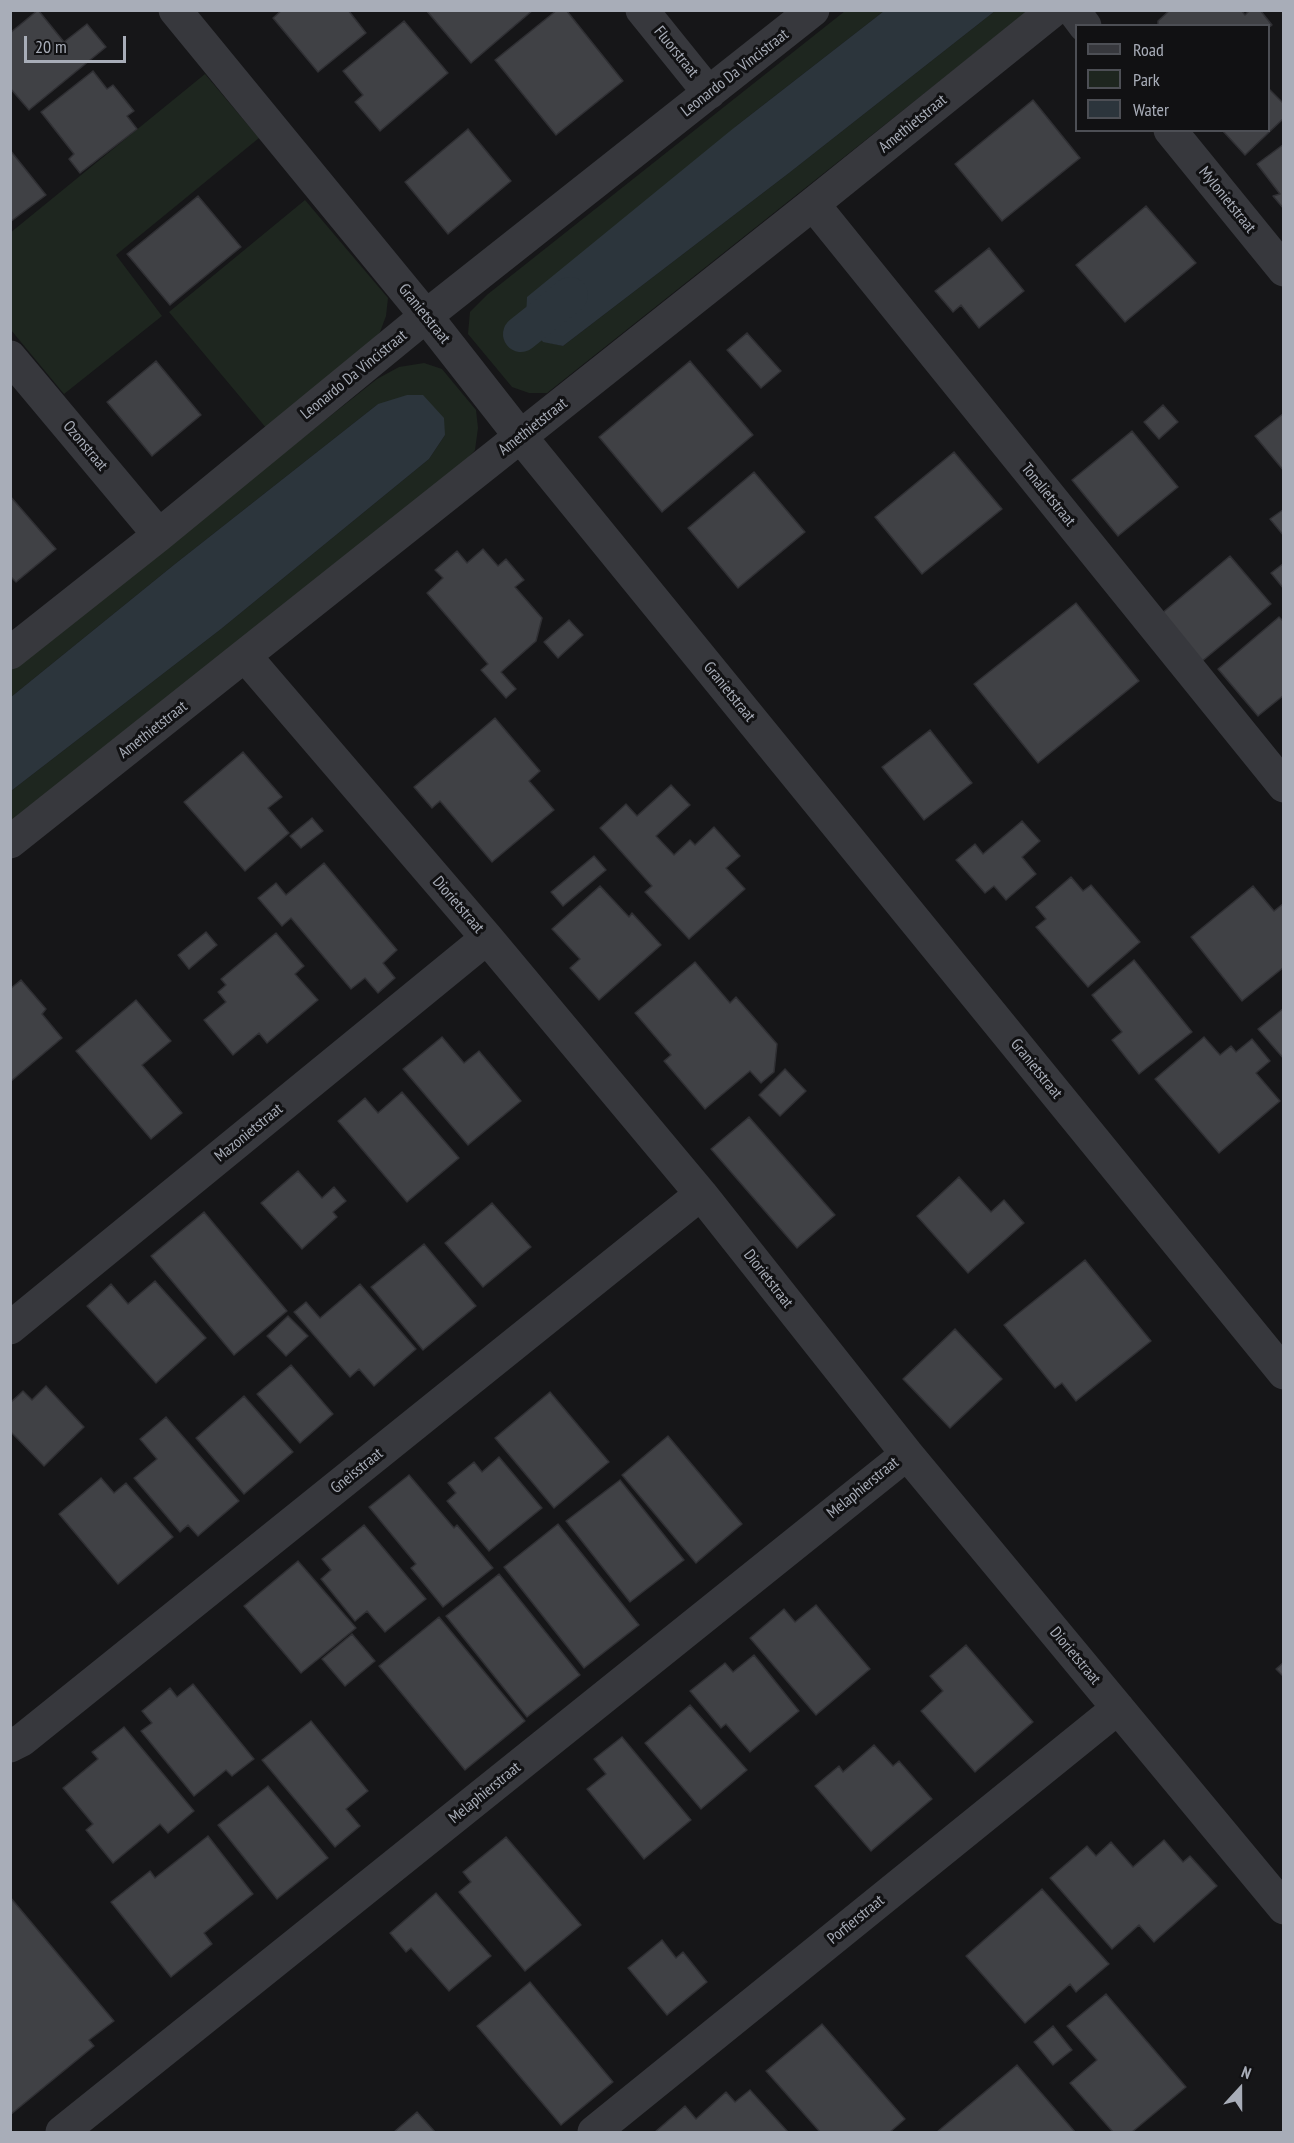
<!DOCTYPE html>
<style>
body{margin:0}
#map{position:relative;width:1294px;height:2143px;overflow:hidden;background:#161618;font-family:"PT Sans Narrow",sans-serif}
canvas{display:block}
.frame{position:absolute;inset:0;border:12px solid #a8adb8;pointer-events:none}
.legend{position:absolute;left:1075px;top:24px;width:195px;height:108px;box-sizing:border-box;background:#111113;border:2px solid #4d4f55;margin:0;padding:8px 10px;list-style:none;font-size:18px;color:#a8adb8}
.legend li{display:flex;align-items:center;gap:12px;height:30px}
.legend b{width:30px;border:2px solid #4d4f55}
.north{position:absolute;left:1210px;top:2059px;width:60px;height:60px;-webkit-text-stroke:4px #111113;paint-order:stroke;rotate:21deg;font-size:16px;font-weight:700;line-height:24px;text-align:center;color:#a8adb8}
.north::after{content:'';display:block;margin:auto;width:21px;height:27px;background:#a8adb8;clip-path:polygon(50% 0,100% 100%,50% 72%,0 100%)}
.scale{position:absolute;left:24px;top:36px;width:102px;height:27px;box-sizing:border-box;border:3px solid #a8adb8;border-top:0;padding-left:8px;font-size:18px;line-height:21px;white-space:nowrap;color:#a8adb8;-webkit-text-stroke:4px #111113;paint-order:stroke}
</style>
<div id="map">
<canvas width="1294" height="2143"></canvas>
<div class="frame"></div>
<ul class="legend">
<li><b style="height:8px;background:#37383d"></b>Road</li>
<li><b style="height:16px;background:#1e261f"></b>Park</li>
<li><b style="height:16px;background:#2c353c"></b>Water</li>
</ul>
<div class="north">N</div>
<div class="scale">20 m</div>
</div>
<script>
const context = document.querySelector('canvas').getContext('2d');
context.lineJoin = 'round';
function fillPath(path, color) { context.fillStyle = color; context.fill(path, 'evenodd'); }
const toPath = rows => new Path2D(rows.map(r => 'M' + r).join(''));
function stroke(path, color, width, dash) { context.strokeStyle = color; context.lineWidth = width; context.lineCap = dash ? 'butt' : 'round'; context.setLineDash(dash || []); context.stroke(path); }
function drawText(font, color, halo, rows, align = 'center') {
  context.font = font + ' "PT Sans Narrow",sans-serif'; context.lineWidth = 6; context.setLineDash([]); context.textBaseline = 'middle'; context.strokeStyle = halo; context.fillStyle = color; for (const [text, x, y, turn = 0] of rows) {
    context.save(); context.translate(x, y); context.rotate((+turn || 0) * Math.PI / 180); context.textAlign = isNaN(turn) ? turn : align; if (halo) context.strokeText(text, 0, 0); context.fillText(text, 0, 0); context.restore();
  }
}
const green = toPath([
 [845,11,884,11,735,127,543,341,563,346,789,173,995,11,1028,11,547,393,529,393,512,387,468,334,470,312,488,294],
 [205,74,259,138,116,255,162,316,64,394,11,330,10,233],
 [305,200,388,298,386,316,380,332,369,346,267,429,169,312],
 [424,363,442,369,476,410,478,428,475,450,462,465,11,822,11,791,221,629,429,459,445,435,378,404,175,564,11,697,11,669,377,379,399,367]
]);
const water = toPath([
 [884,11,995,11,789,173,563,346,543,342,526,318,527,297,735,127],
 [407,395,423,395,444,418,445,435,429,459,221,629,11,791,11,697,175,564,378,404]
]);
const canal = toPath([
 [521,334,570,295]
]);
const building = toPath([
 [38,10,64,42,87,24,106,47,29,110,10,88,10,33,38,10],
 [282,10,348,10,366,33,318,72,273,18,282,10],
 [426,10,533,10,471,63,426,10],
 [557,10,566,10,623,81,556,135,495,60,557,10],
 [1170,10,1241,10,1245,15,1250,10,1260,10,1272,25,1268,28,1268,26,1158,26,1158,21,1170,10],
 [404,21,448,73,380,131,355,102,363,95,343,71,404,21],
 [93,71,107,89,113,85,134,111,127,116,137,129,80,173,69,159,74,154,41,112,93,71],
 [1268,88,1284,104,1284,118,1245,155,1222,130,1268,130,1268,88],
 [1033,100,1080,158,1002,221,955,164,1033,100],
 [468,129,511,181,448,234,405,182,468,129],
 [1284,144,1284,209,1273,196,1280,194,1257,164,1284,144],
 [10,150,46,195,10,222,10,150],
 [198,196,241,247,170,305,127,254,198,196],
 [1146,206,1196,263,1125,322,1076,265,1146,206],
 [989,248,1024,291,979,328,961,305,953,312,935,291,989,248],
 [747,333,781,371,761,388,727,350,747,333],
 [156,361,201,415,152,456,107,402,156,361],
 [690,361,753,435,662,512,599,437,690,361],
 [1163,405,1178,422,1159,439,1144,422,1163,405],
 [1284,413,1284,471,1255,436,1284,413],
 [1132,431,1178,487,1118,536,1072,480,1132,431],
 [954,452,1002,509,922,574,875,517,954,452],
 [754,472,805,532,738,588,688,528,754,472],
 [10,496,56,549,16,582,10,576,10,496],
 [1284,509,1284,536,1270,519,1284,509],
 [483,549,498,566,506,559,524,580,515,587,542,618,536,641,501,672,516,689,506,698,481,670,488,664,427,593,443,578,435,570,457,551,467,563,483,549],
 [1230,556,1271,604,1201,662,1161,614,1230,556],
 [1284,563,1284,589,1271,573,1284,563],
 [1076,603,1139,681,1038,763,974,684,1076,603],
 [1279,617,1284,622,1284,695,1258,716,1218,669,1279,617],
 [569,620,583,635,558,658,544,642,569,620],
 [495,718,540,771,529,781,554,810,492,862,440,801,432,808,414,787,495,718],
 [930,730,972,783,924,820,882,767,930,730],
 [243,752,282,797,268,808,289,833,245,871,184,802,243,752],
 [671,785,690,805,656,836,674,855,690,840,695,845,714,827,740,856,726,868,745,889,689,939,645,892,652,886,600,828,626,804,637,816,671,785],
 [312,818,323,831,301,848,290,836,312,818],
 [1022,821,1040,841,1022,857,1036,874,1006,900,994,886,985,893,956,860,975,844,983,854,1022,821],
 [594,856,606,870,563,906,551,892,594,856],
 [324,863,397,950,383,963,395,978,378,993,365,978,351,989,291,918,282,926,258,898,276,883,286,895,324,863],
 [1071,877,1083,891,1091,885,1140,942,1088,987,1036,927,1046,919,1036,907,1071,877],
 [600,886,629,917,632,913,661,945,599,1000,570,968,580,959,552,929,600,886],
 [1253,886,1274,911,1284,903,1284,967,1242,1001,1191,937,1253,886],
 [206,932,217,945,189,969,178,955,206,932],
 [276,933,304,966,295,974,318,1000,267,1043,259,1033,233,1055,204,1020,226,1002,218,992,226,985,221,979,276,933],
 [1134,960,1192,1032,1139,1074,1112,1040,1122,1032,1092,995,1134,960],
 [695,962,730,1003,736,997,777,1044,774,1072,761,1083,750,1071,705,1109,664,1061,671,1055,635,1013,695,962],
 [21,980,46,1009,42,1014,62,1038,10,1082,10,989,21,980],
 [136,1000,171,1041,142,1065,182,1113,151,1139,76,1051,136,1000],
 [1284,1008,1284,1059,1258,1029,1284,1008],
 [442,1037,464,1063,479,1051,521,1101,468,1145,403,1069,442,1037],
 [1204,1037,1220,1055,1231,1046,1236,1052,1252,1039,1270,1061,1256,1073,1280,1101,1219,1153,1155,1079,1204,1037],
 [785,1069,806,1091,780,1116,759,1095,785,1069],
 [402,1092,459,1158,407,1202,338,1121,365,1098,378,1113,402,1092],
 [749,1117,835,1215,797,1248,711,1149,749,1117],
 [298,1171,322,1198,334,1187,346,1201,333,1212,337,1217,302,1249,261,1203,298,1171],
 [959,1177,991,1212,1004,1200,1024,1223,968,1273,917,1216,959,1177],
 [492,1203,531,1247,483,1287,445,1243,492,1203],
 [204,1212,287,1311,234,1355,151,1256,204,1212],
 [424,1244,476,1306,423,1350,371,1287,424,1244],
 [1085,1260,1151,1341,1076,1401,1062,1383,1055,1388,1004,1325,1085,1260],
 [155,1281,206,1338,156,1383,87,1306,111,1284,128,1304,155,1281],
 [360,1284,416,1349,374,1386,359,1369,350,1377,294,1312,306,1302,320,1318,360,1284],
 [288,1316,308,1336,286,1356,267,1336,288,1316],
 [955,1329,1002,1379,950,1428,903,1379,955,1329],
 [291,1365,333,1414,300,1443,257,1394,291,1365],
 [46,1386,84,1427,44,1466,10,1431,10,1403,23,1391,32,1400,46,1386],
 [550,1392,609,1462,554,1508,495,1438,550,1392],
 [244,1396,293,1452,244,1494,196,1438,244,1396],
 [166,1417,239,1501,198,1536,188,1525,180,1532,134,1478,157,1459,140,1439,166,1417],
 [668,1436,742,1524,696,1563,622,1475,668,1436],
 [499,1457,542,1508,489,1551,447,1501,456,1493,448,1483,474,1462,482,1472,499,1457],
 [409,1475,454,1528,457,1525,493,1568,443,1607,411,1568,416,1564,369,1507,409,1475],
 [101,1478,114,1493,126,1483,173,1537,118,1584,59,1514,101,1478],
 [620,1480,684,1560,630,1602,566,1521,620,1480],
 [558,1524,639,1625,584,1668,504,1567,558,1524],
 [364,1525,426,1599,385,1632,367,1611,355,1621,321,1579,331,1570,322,1559,364,1525],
 [298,1561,356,1628,301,1673,244,1606,298,1561],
 [499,1574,580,1675,527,1717,446,1616,499,1574],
 [816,1605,870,1669,816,1715,750,1638,784,1609,795,1622,816,1605],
 [439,1617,525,1721,465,1770,379,1666,439,1617],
 [352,1634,375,1661,345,1686,322,1659,352,1634],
 [966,1645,1033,1722,975,1772,921,1711,943,1691,930,1676,966,1645],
 [754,1655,799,1711,750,1752,726,1724,721,1728,690,1691,725,1663,733,1672,754,1655],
 [1284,1662,1284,1677,1276,1669,1284,1662],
 [193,1684,254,1759,232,1776,226,1770,194,1796,141,1731,152,1723,142,1711,170,1688,177,1697,193,1684],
 [690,1705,747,1770,701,1809,645,1743,690,1705],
 [311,1721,368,1791,346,1809,360,1826,335,1847,262,1760,311,1721],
 [124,1727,194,1811,168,1833,160,1824,113,1863,86,1830,93,1824,63,1788,98,1759,92,1752,124,1727],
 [622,1737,691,1820,644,1859,587,1789,606,1774,594,1759,622,1737],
 [874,1745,893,1766,899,1761,932,1799,871,1851,815,1786,839,1766,843,1772,874,1745],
 [268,1786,328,1858,277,1899,218,1825,268,1786],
 [208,1836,253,1894,204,1933,212,1944,171,1977,111,1902,150,1871,155,1878,208,1836],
 [506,1837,581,1925,525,1971,459,1892,471,1882,463,1872,506,1837],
 [1164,1840,1183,1862,1190,1856,1217,1886,1154,1942,1139,1925,1112,1949,1050,1878,1087,1846,1096,1856,1111,1842,1133,1867,1164,1840],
 [1042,1889,1109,1964,1076,1992,1070,1984,1025,2023,966,1956,1042,1889],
 [436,1893,491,1956,449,1991,411,1948,406,1952,390,1933,436,1893],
 [10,1897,114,2021,89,2040,94,2046,10,2115,10,1897],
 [662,1940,676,1958,683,1952,707,1982,667,2015,628,1968,662,1940],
 [530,1982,613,2082,561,2125,477,2026,530,1982],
 [1106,1994,1186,2087,1132,2132,1113,2132,1070,2083,1097,2060,1067,2026,1106,1994],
 [822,2024,905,2119,890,2132,820,2132,766,2071,822,2024],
 [1053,2026,1072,2050,1053,2065,1034,2042,1053,2026],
 [1017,2065,1075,2132,937,2132,1017,2065],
 [750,2090,788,2132,655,2132,685,2106,696,2119,726,2092,735,2102,750,2090],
 [417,2112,435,2132,394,2132,417,2112]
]);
const minor = toPath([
 [175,10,426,316,520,436,1284,1373],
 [642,10,709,93],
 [1073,10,1085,26],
 [1170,130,1284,270],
 [813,204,1284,786],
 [10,357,159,535],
 [10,653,159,535,426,316,813,10],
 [246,657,487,938,701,1194,907,1454,1284,1908],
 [10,842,813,204,1054,10],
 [10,1328,487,938],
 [10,1746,22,1740,701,1194],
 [62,2132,907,1454],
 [594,2132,1118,1708]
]);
const streetNames = [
 ["Fluorstraat",676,52,51],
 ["Leonardo Da Vincistraat",735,73,-38],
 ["Amethietstraat",913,124,-39],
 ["Mylonietstraat",1227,200,51],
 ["Granietstraat",424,314,51],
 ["Leonardo Da Vincistraat",354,375,-39],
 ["Amethietstraat",533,427,-38],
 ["Ozonstraat",85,446,50],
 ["Tonalietstraat",1048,495,51],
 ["Granietstraat",729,692,51],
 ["Amethietstraat",153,730,-38],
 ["Diorietstraat",458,905,49],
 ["Granietstraat",1036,1069,51],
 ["Mazonietstraat",249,1133,-39],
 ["Diorietstraat",768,1279,52],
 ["Gneisstraat",357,1471,-39],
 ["Melaphierstraat",863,1488,-39],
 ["Diorietstraat",1075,1656,50],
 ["Melaphierstraat",485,1793,-39],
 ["Porfierstraat",856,1920,-39]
];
fillPath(green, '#1e261f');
fillPath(water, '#2c353c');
stroke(canal, '#2c353c', 36);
fillPath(building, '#404145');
stroke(building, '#303034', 1.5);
stroke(minor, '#37383d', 33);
drawText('16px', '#a8adb8', '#111113', streetNames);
</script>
